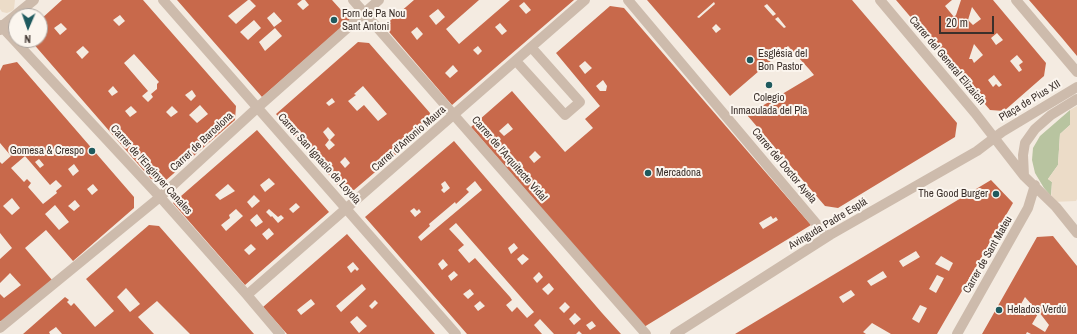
<!DOCTYPE html>
<meta charset="utf-8">
<style>
body{margin:0}
#map{position:relative;width:1077px;height:334px;overflow:hidden;background:#f4ebe1;font-family:"Archivo Narrow",sans-serif}
canvas{display:block}
.north{position:absolute;left:8px;top:8px;width:40px;height:40px;box-sizing:border-box;background:#fbf5ee;border:1px solid #aea6a0;border-radius:50%;rotate:182deg;font-size:11px;font-weight:700;line-height:16px;text-align:center;color:#3b302b}
.north::after{content:'';display:block;margin:auto;width:14px;height:18px;background:#1f5a5e;clip-path:polygon(50% 0,100% 100%,50% 72%,0 100%)}
.scale{position:absolute;left:939px;top:16px;width:55px;height:18px;box-sizing:border-box;border:2px solid #3b302b;border-top:0;padding-left:5px;font-size:12px;line-height:14px;white-space:nowrap;color:#3b302b;-webkit-text-stroke:3px #fbf5ee;paint-order:stroke}
</style>
<div id="map">
<canvas width="1077" height="334"></canvas>
<div class="north">N</div>
<div class="scale">20 m</div>
</div>
<script>
const context = document.querySelector('canvas').getContext('2d');
context.lineJoin = 'round';
function fillPath(path, color) { context.fillStyle = color; context.fill(path, 'evenodd'); }
const toPath = rows => new Path2D(rows.map(r => 'M' + r).join(''));
function stroke(path, color, width, dash) { context.strokeStyle = color; context.lineWidth = width; context.lineCap = dash ? 'butt' : 'round'; context.setLineDash(dash || []); context.stroke(path); }
function drawText(font, color, halo, rows, align = 'center') {
  context.font = font + ' "Archivo Narrow",sans-serif'; context.lineWidth = 4; context.setLineDash([]); context.textBaseline = 'middle'; context.strokeStyle = halo; context.fillStyle = color; for (const [text, x, y, turn = 0] of rows) {
    context.save(); context.translate(x, y); context.rotate((+turn || 0) * Math.PI / 180); context.textAlign = isNaN(turn) ? turn : align; if (halo) context.strokeText(text, 0, 0); context.fillText(text, 0, 0); context.restore();
  }
}
const green = toPath([
 [1070,110,1070,125,1060,134,1058,165,1048,179,1052,182,1051,195,1050,195,1044,188,1035,173,1032,160,1033,148,1040,136]
]);
const plaza = toPath([
 [0,0,15,0,14,9,12,11,7,13,2,12,0,9],
 [1077,106,1077,199,1076,201,1053,202,1051,200,1052,182,1048,179,1058,165,1060,134,1070,125,1070,110]
]);
const building = toPath([
 [62,0,143,0,236,106,235,120,165,181,151,179,31,41,31,40,40,40,40,20],
 [120,15,125,21,119,26,113,20],
 [61,23,67,29,60,35,54,28],
 [83,46,89,52,82,59,76,52],
 [134,54,159,82,157,84,157,89,151,94,153,97,148,102,142,96,148,91,124,63],
 [113,86,118,92,112,96,108,91],
 [192,90,196,96,191,101,185,95],
 [200,105,208,114,197,123,189,115],
 [131,106,137,112,130,117,125,111],
 [172,106,178,112,171,117,166,112],
 [177,0,248,0,228,16,236,24,256,6,250,0,302,0,297,4,303,10,309,5,305,0,332,0,350,20,262,97],
 [274,12,282,21,274,27,267,18],
 [254,20,261,28,248,40,240,32],
 [275,28,282,36,265,51,259,42],
 [414,0,479,0,446,29,459,44,510,0,574,0,452,105,384,26],
 [524,2,531,10,526,14,519,6],
 [438,9,445,17,436,25,429,16],
 [500,23,507,31,502,35,495,27],
 [417,27,423,34,417,40,411,32],
 [478,46,482,51,478,55,473,50],
 [453,65,458,71,450,78,445,73],
 [647,0,852,0,957,123,955,137,838,208,825,206,747,115,814,75,809,69,788,46,730,96],
 [714,2,715,4,699,18,697,17],
 [767,4,776,14,773,16,764,6],
 [778,17,786,27,784,28,775,19],
 [716,24,721,29,716,33,712,28],
 [896,0,952,0,945,6,954,17,956,15,961,0,993,0,1046,63,1044,76,1004,111,990,110],
 [972,7,981,19,973,25,968,20],
 [997,33,1003,40,996,45,991,38],
 [974,44,983,55,974,63,972,59,969,59],
 [1017,55,1023,62,1019,65,1022,70,1019,72,1010,61],
 [994,75,1002,85,999,87,996,84,993,87,988,80],
 [1029,0,1077,0,1077,56,1062,38],
 [610,6,624,8,811,225,644,327,471,127,512,91,565,152,593,128,585,119,600,106,556,53],
 [585,61,592,68,585,74,579,66],
 [603,80,607,86,606,91,600,91,596,86],
 [508,123,513,129,504,136,499,131],
 [535,151,541,157,534,163,529,157],
 [771,216,773,219,776,217,778,220,763,229,759,223],
 [358,42,369,43,430,113,428,127,347,196,276,114],
 [363,86,387,114,378,121,364,105,357,111,348,101,356,95,354,94],
 [332,98,335,102,329,106,326,103],
 [328,127,335,135,330,140,335,145,329,150,325,145,329,140,323,132],
 [345,157,350,163,345,168,340,162],
 [17,62,134,197,134,208,73,261,46,230,25,248,52,280,4,321,0,321,0,294,4,298,21,285,10,273,0,283,0,259,12,248,0,233,0,162,2,164,11,156,0,143,0,71,3,65],
 [25,156,50,185,56,180,62,186,56,191,57,193,43,204,28,187,31,183,27,179,24,182,11,168],
 [39,159,44,165,40,168,35,162],
 [74,164,79,171,73,176,68,169],
 [93,184,98,190,92,195,87,189],
 [12,198,20,208,12,215,3,206],
 [75,200,80,206,74,211,68,206],
 [55,205,69,222,59,230,45,214],
 [257,130,329,212,245,285,173,203],
 [269,178,275,184,265,192,260,185],
 [228,184,235,191,220,200,215,195],
 [254,195,260,201,252,208,247,202],
 [296,203,300,207,293,213,289,209],
 [236,209,243,216,226,231,221,225,230,218,229,215],
 [269,209,278,217,281,215,284,218,278,223,272,216,271,217,266,212],
 [257,214,263,222,256,227,250,220],
 [269,228,274,234,267,240,262,234],
 [251,244,256,249,249,255,244,250],
 [454,141,602,313,621,334,582,334,579,331,576,334,554,334,540,319,534,325,542,334,467,334,365,217],
 [445,181,450,188,444,193,441,190,443,188,441,184],
 [475,181,482,190,421,241,418,237,430,226,429,224,455,202,456,204,469,192,466,189],
 [414,208,417,211,419,209,421,212,415,217,410,211],
 [456,223,534,312,527,318,517,307,512,312,506,305,512,300,510,297,475,258,469,263,458,250,464,245,449,229],
 [514,243,518,248,511,254,508,248],
 [523,254,529,259,522,265,517,259],
 [443,259,448,265,442,270,438,264],
 [454,271,458,275,451,281,448,276],
 [539,272,543,277,537,283,533,278],
 [549,283,554,289,548,295,542,289],
 [470,289,474,294,468,299,463,294],
 [480,301,485,306,478,311,474,306],
 [565,302,570,307,564,313,559,308],
 [575,313,581,319,574,325,569,319],
 [592,321,596,326,590,330,586,325],
 [991,180,1013,203,937,334,891,334,872,323,863,332,866,334,735,334],
 [916,251,920,257,903,267,899,261],
 [941,256,953,263,949,271,935,264],
 [883,271,887,277,871,286,867,281],
 [937,275,944,278,936,293,929,289],
 [851,290,855,295,843,303,839,297],
 [920,305,927,308,919,323,912,319],
 [149,225,159,226,254,334,190,334,157,301,138,317,154,334,62,334,56,327,49,332,50,334,23,334,65,297,69,300,67,302,71,306,74,303,95,327,114,311,86,279],
 [126,288,140,304,130,312,117,297],
 [347,234,383,275,435,334,287,334,263,307],
 [353,262,359,269,357,271,355,269,351,273,347,267],
 [362,284,366,289,341,312,336,306],
 [311,299,315,304,301,315,297,310],
 [375,300,378,303,372,309,369,306],
 [357,316,367,326,359,333,350,322],
 [1053,236,1077,266,1077,334,1031,334,1027,332,1026,334,982,334,1037,237],
 [1025,297,1032,305,1025,316,1017,311],
 [1039,312,1049,325,1045,332,1032,324]
]);
const minor = toPath([
 [163,0,456,334],
 [353,0,646,334],
 [628,0,825,234,830,235],
 [880,0,975,113,1024,176,1056,207,1077,233],
 [1016,0,1077,72],
 [0,25,160,197,247,295,280,334],
 [0,30,2,26,34,0],
 [516,61,565,115,580,102,531,47],
 [1024,176,1023,155,1025,143,1035,129,1051,115,1077,99],
 [247,295,585,0],
 [0,328,160,197,257,108,379,0],
 [675,334,830,235,977,151,1002,132,1077,87],
 [957,334,1028,208,1035,185]
]);
const markers = [
 [334,20,4,"#1f5a5e"],
 [750,60,4,"#1f5a5e"],
 [769,85,4,"#1f5a5e"],
 [92,151,4,"#1f5a5e"],
 [648,173,4,"#1f5a5e"],
 [996,194,4,"#1f5a5e"],
 [999,310,4,"#1f5a5e"]
];
const poiNames = [
 ["Forn de Pa Nou",342,14],
 ["Sant Antoni",342,27],
 ["Església del",758,54],
 ["Bon Pastor",758,67],
 ["Colegio",769,98,"center"],
 ["Inmaculada del Pla",769,111,"center"],
 ["Gomesa & Crespo",84,151,"right"],
 ["Mercadona",656,173],
 ["The Good Burger",988,194,"right"],
 ["Helados Verdú",1007,310]
];
const streetNames = [
 ["Carrer del General Elizaicín",947,61,50],
 ["Plaça de Pius XII",1030,101,-31],
 ["Carrer d'Antonio Maura",409,139,-41],
 ["Carrer de Barcelona",202,142,-43],
 ["Carrer San Ignacio de Loyola",319,159,48],
 ["Carrer de l'Arquitecte Vidal",509,159,49],
 ["Carrer del Doctor Ayela",784,166,50],
 ["Carrer de l'Enginyer Canales",151,170,48],
 ["Avinguda Padre Esplá",828,224,-31],
 ["Carrer de Sant Mateu",988,255,-60]
];
fillPath(green, '#b8c4a0');
fillPath(plaza, '#ecdcc8');
fillPath(building, '#c8694b');
stroke(minor, '#cdbbac', 10);
for (const [x, y, r, color] of markers) { const dot = new Path2D(); dot.arc(x, y, r, 0, 2 * Math.PI); context.fillStyle = color; context.fill(dot); stroke(dot, '#fbf5ee', 1.5); }
drawText('11px', '#3b302b', '#fbf5ee', poiNames, 'left');
drawText('11px', '#3b302b', '#fbf5ee', streetNames);
</script>
